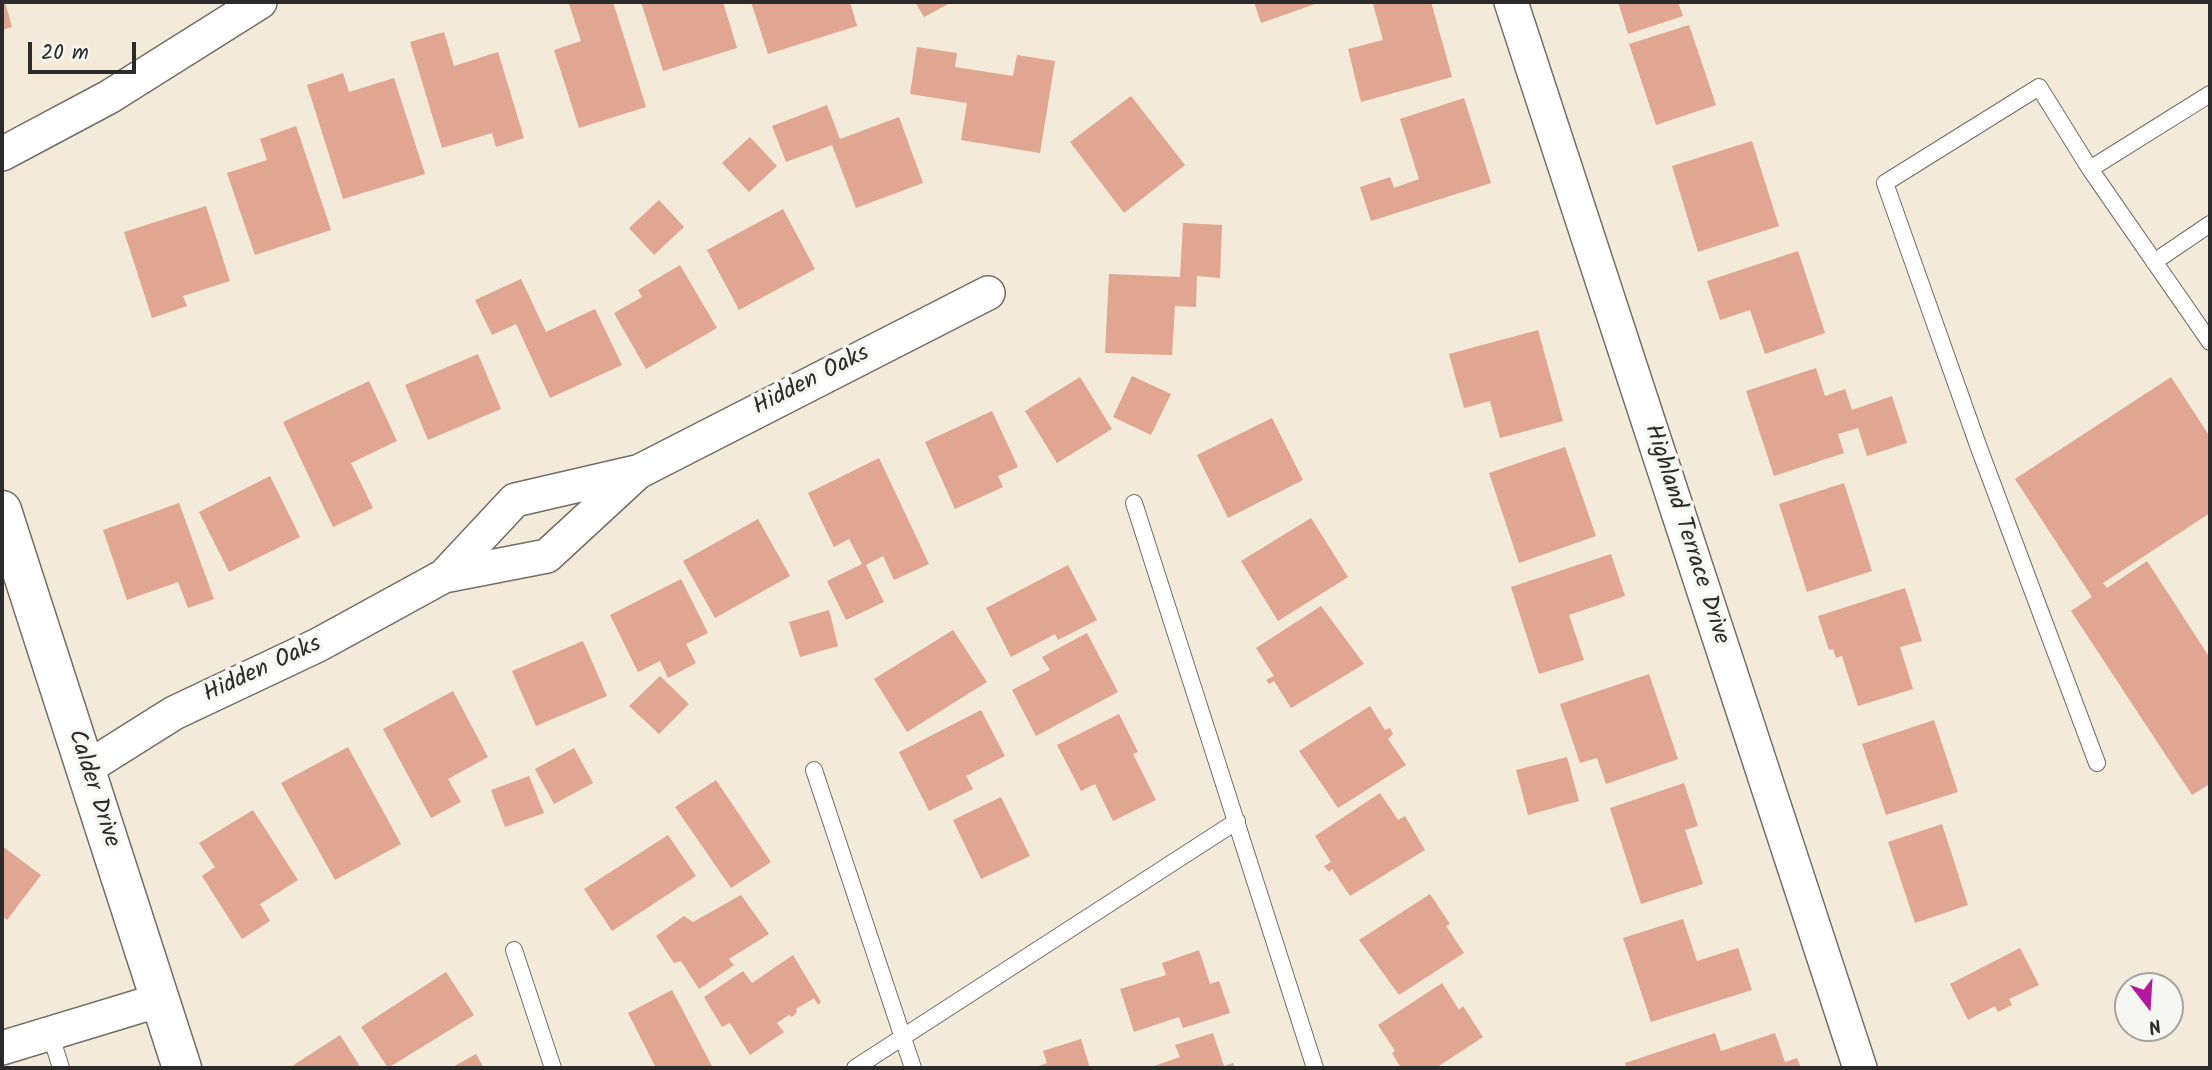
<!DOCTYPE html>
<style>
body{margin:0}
#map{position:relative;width:2212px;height:1070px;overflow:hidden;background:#f4ead9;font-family:Kalam,sans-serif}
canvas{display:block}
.frame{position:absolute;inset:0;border:4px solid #2b2b2b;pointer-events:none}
.north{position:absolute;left:2114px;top:972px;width:70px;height:70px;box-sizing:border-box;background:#f6f6f2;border:2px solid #a5a5a2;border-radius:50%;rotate:163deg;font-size:19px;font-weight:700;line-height:28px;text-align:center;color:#2b2b2b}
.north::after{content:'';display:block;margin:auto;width:24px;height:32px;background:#b5179e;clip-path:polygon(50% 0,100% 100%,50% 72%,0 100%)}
.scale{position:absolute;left:28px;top:42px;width:108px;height:32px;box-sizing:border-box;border:4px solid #2b2b2b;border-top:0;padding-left:9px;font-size:21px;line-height:24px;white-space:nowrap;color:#2b2b2b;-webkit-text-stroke:5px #f6f6f2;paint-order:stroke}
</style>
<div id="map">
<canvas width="2212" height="1070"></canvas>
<div class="frame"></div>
<div class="north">N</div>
<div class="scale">20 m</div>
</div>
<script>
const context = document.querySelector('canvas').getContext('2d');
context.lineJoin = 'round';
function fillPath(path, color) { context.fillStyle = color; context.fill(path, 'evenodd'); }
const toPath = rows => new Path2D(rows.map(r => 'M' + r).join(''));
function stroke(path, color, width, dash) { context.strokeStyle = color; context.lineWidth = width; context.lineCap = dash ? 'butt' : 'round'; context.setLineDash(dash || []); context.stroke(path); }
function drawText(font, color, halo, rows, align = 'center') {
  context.font = font + ' Kalam,sans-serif'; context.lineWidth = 7; context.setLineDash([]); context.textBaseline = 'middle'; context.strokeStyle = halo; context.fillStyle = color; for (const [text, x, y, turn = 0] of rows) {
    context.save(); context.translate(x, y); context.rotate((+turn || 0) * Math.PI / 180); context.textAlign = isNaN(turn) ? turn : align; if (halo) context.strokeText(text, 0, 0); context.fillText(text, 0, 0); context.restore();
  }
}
const building = toPath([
 [2,2,5,2,12,27,2,30],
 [575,2,613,2,646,107,579,128,554,50,581,41,569,4],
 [641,2,723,2,737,48,663,71],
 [751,2,850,2,857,26,768,54],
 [915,2,952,2,924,17],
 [1254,2,1314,2,1315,4,1261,23],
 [1384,2,1431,2,1452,77,1361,102,1348,49,1383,40,1373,4],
 [1618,2,1678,2,1683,16,1628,34],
 [1689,25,1716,105,1656,125,1629,44],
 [444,32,454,66,498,52,524,138,496,147,492,133,442,148,410,42],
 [917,47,957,53,955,67,1013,76,1017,55,1055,61,1040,153,961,140,967,103,910,94],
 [343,73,349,92,394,78,425,174,343,199,307,85],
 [1131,96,1185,165,1124,213,1070,142],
 [1464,98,1491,183,1371,221,1360,187,1390,177,1394,188,1419,179,1400,119],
 [827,105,840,139,899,117,923,183,856,208,832,145,786,162,772,126],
 [296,126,331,230,255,255,227,173,267,160,260,139],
 [750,137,777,166,749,192,722,163],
 [1752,141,1779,226,1698,252,1672,166],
 [659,200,684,227,654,255,629,228],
 [206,206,230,281,183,296,187,306,152,318,124,232],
 [783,209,815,269,739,310,707,250],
 [1183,223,1222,225,1220,278,1197,276,1196,307,1175,306,1172,355,1105,353,1109,274,1180,277],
 [1798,251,1825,333,1765,354,1750,310,1720,320,1707,281],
 [680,265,717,328,646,369,614,313,642,297,638,290],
 [521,279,546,332,595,309,622,365,550,398,516,324,492,335,475,300],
 [1538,330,1563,421,1500,438,1490,401,1464,408,1449,354],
 [478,354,501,409,428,440,405,385],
 [1816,368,1825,396,1845,389,1852,410,1892,396,1907,443,1867,456,1858,428,1838,434,1844,453,1774,476,1746,391],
 [1132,376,1171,394,1151,435,1113,417],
 [1080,377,1112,429,1057,463,1025,411],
 [2171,377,2210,437,2210,513,2103,583,2107,588,2147,561,2210,658,2210,784,2192,795,2071,611,2092,597,2015,479],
 [369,381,397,441,351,463,373,508,333,527,283,422],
 [992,411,1018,467,998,476,1003,487,955,509,925,442],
 [1272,418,1303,480,1228,518,1197,455],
 [1565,447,1596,536,1519,563,1489,473],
 [879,458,929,564,894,580,883,556,866,565,884,602,846,620,827,581,862,564,849,539,834,547,808,493],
 [270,476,300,537,229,572,199,512],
 [1844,483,1872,571,1807,592,1779,504],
 [179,503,214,599,188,608,178,582,127,600,103,530],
 [1311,518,1348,577,1278,621,1241,561],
 [758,519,790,576,715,618,683,561],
 [1611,554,1625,596,1569,615,1584,660,1539,674,1511,587],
 [1068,565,1097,620,1058,640,1055,634,1011,657,986,608],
 [681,579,708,633,686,644,696,663,668,678,660,661,638,672,610,615],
 [1905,588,1922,641,1900,647,1913,689,1858,706,1842,656,1836,658,1833,649,1829,650,1818,616],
 [1321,606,1364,664,1291,708,1274,681,1269,684,1266,680,1274,676,1256,648],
 [829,610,838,646,800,657,789,622],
 [953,630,987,682,907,732,874,679],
 [1087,633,1118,692,1036,736,1012,690,1050,670,1042,657],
 [583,641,607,696,536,726,512,671],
 [1649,674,1678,759,1606,784,1597,758,1580,763,1560,704],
 [660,676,689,704,659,734,629,706],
 [453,691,488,757,448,779,461,802,431,818,383,729],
 [1370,706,1385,730,1390,728,1393,734,1388,739,1406,765,1338,808,1299,751],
 [981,710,1005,756,966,776,973,789,929,811,899,752],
 [1119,714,1138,752,1133,754,1156,800,1113,821,1095,784,1081,791,1057,745],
 [1934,720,1958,792,1886,815,1862,744],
 [348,747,401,844,335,880,281,783],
 [574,748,593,783,554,804,535,769],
 [1567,757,1579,801,1528,815,1516,770],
 [529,776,544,813,505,827,491,790],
 [716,780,771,862,731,888,675,807],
 [1684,783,1698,826,1685,830,1703,884,1641,904,1610,808],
 [1380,793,1398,820,1405,816,1425,850,1350,896,1332,869,1329,872,1324,866,1331,862,1315,836],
 [1001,797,1030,856,981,879,953,820],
 [253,810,298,880,260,904,270,921,242,939,202,876,215,867,199,843],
 [1942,824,1968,905,1915,923,1888,842],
 [668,835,696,876,612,931,584,889],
 [2,846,41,875,7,920,2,916],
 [1430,894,1450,924,1446,926,1464,953,1399,995,1359,940],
 [741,895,769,934,729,959,734,965,699,989,681,961,674,963,656,936,684,916,693,922],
 [1683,919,1697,961,1738,948,1752,990,1651,1022,1623,938],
 [2020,948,2039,985,2009,999,2012,1005,1998,1012,1995,1006,1968,1020,1950,984],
 [1199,950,1210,984,1219,981,1230,1013,1183,1028,1179,1017,1134,1032,1120,989,1166,975,1162,963],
 [793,955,821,1002,818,1005,814,998,796,1009,797,1012,792,1017,789,1015,777,1023,784,1032,750,1055,730,1023,722,1027,704,997,743,971,752,983],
 [446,972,474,1015,388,1068,361,1027],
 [1442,983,1459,1010,1463,1006,1483,1037,1436,1068,1401,1068,1392,1053,1395,1051,1378,1025],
 [672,990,713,1068,656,1068,628,1013],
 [1213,1033,1224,1066,1233,1063,1235,1068,1148,1068,1180,1057,1175,1045],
 [1715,1033,1721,1051,1775,1033,1785,1062,1797,1058,1801,1068,1626,1068,1625,1063],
 [340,1035,361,1068,289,1068],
 [1081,1039,1090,1068,1033,1068,1047,1063,1043,1051],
 [476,1054,484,1068,451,1068]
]);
const service = toPath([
 [2090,169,2210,94],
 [2154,262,2210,224],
 [1134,503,1315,1068],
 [2097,763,1979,448,1885,183,2039,87,2090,169,2210,342],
 [814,770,913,1068],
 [514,950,553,1068],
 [50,1033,61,1068],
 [855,1068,1237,821]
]);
const minor = toPath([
 [1511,2,1860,1068],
 [2,154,109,97,260,2],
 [444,576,515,500,636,472],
 [85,769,174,713,318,645,444,576,547,556,638,472,988,293],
 [2,1048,160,1000]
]);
const tertiary = toPath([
 [2,510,182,1068]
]);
const streetNames = [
 ["Hidden Oaks",812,382,-27],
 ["Highland Terrace Drive",1685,535,72],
 ["Hidden Oaks",263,671,-25],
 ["Calder Drive",92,789,72]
];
fillPath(building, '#e0a691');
stroke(service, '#716e68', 18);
stroke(minor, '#716e68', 36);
stroke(tertiary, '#716e68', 41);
stroke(service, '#fff', 16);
stroke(minor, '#fff', 33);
stroke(tertiary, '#fff', 38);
drawText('24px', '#2b2b2b', '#f6f6f2', streetNames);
</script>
